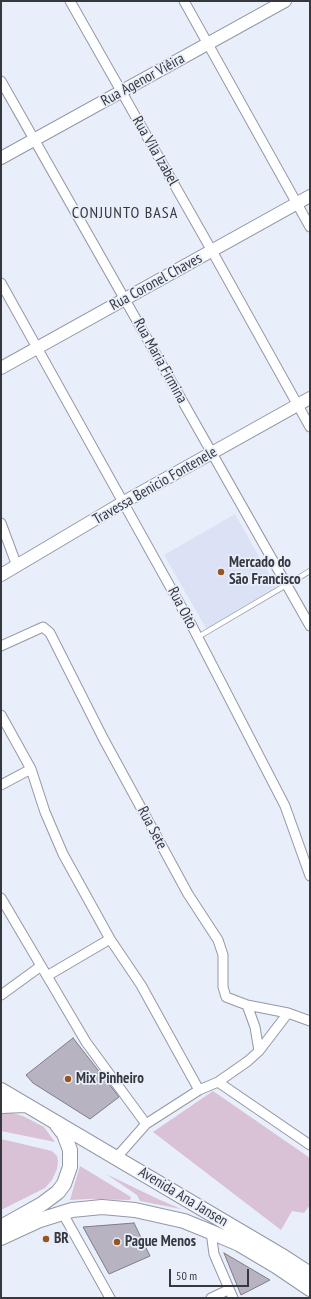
<!DOCTYPE html>
<meta charset="utf-8">
<style>
body{margin:0}
#map{position:relative;width:311px;height:1299px;overflow:hidden;background:#e9eefb;font-family:"PT Sans Narrow",sans-serif}
canvas{display:block}
.frame{position:absolute;inset:0;border:2px solid #37383e;pointer-events:none}
.scale{position:absolute;left:169px;top:1269px;width:80px;height:18px;box-sizing:border-box;border:2px solid #37383e;border-top:0;padding-left:5px;font-size:12px;line-height:14px;white-space:nowrap;color:#37383e;-webkit-text-stroke:3px #e9eefb;paint-order:stroke}
</style>
<div id="map">
<canvas width="311" height="1299"></canvas>
<div class="frame"></div>
<div class="scale">50 m</div>
</div>
<script>
const context = document.querySelector('canvas').getContext('2d');
context.lineJoin = 'round';
function fillPath(path, color) { context.fillStyle = color; context.fill(path, 'evenodd'); }
const toPath = rows => new Path2D(rows.map(r => 'M' + r).join(''));
function stroke(path, color, width, dash) { context.strokeStyle = color; context.lineWidth = width; context.lineCap = dash ? 'butt' : 'round'; context.setLineDash(dash || []); context.stroke(path); }
function drawText(font, color, halo, rows, align = 'center') {
  context.font = font + ' "PT Sans Narrow",sans-serif'; context.lineWidth = 3.5; context.setLineDash([]); context.textBaseline = 'middle'; context.strokeStyle = halo; context.fillStyle = color; for (const [text, x, y, turn = 0] of rows) {
    context.save(); context.translate(x, y); context.rotate((+turn || 0) * Math.PI / 180); context.textAlign = isNaN(turn) ? turn : align; if (halo) context.strokeText(text, 0, 0); context.fillText(text, 0, 0); context.restore();
  }
}
const built = toPath([
 [235,514,278,590,207,630,164,555]
]);
const green = toPath([
 [213,1091,310,1158,310,1205,304,1213,292,1211,281,1230,153,1132],
 [9,1112,23,1116,44,1127,55,1142,1,1131,1,1113],
 [1,1139,52,1151,57,1156,58,1161,57,1169,52,1180,45,1188,1,1210],
 [80,1166,131,1197,130,1200,88,1199,70,1200],
 [106,1174,158,1199,181,1209,140,1201,137,1195]
]);
const building = toPath([
 [73,1038,119,1097,90,1119,33,1083,26,1075,73,1038],
 [134,1223,150,1256,109,1274,83,1227,134,1223],
 [224,1253,270,1280,241,1295,224,1253]
]);
const lane = toPath([
 [198,637,310,571]
]);
const street = toPath([
 [70,1,212,251,310,427],
 [184,1,310,227],
 [1,81,310,626],
 [1,283,192,626,285,806,310,876],
 [1,523,17,566],
 [1,646,43,627,50,633,103,738,188,894,218,940,223,955,223,987,226,997,247,1005,288,1013,310,1021],
 [1,715,31,769,45,812,63,854,110,939,141,985,199,1090],
 [1,785,31,769],
 [1,898,86,1042,146,1124],
 [47,976,110,939],
 [1,995,41,966],
 [247,1005,255,1027,259,1051],
 [218,1082,310,1145],
 [116,1158,146,1124,199,1090,218,1082,248,1061,259,1051,288,1013],
 [62,1212,110,1298],
 [211,1232,214,1254,233,1298],
 [211,1298,228,1290]
]);
const secondary = toPath([
 [1,158,285,1],
 [1,368,310,196],
 [1,575,124,502,310,398]
]);
const primary = toPath([
 [1,1090,284,1257,310,1274],
 [1,1106,25,1105],
 [1,1227,42,1204,58,1192,64,1184,70,1167,70,1150,64,1134,57,1125],
 [1,1238,40,1220,72,1210,102,1207,135,1210,184,1221,211,1232,239,1244,276,1266,310,1289]
]);
const markers = [
 [221,572,4,"#965520"],
 [68,1079,4,"#965520"],
 [46,1239,4,"#965520"],
 [117,1242,4,"#965520"]
];
const streetNames = [
 ["Rua Agenor Viêira",143,80,-29],
 ["Rua Vila Izabel",155,151,60],
 ["Rua Coronel Chaves",156,282,-29],
 ["Rua Maria Firmina",160,361,61],
 ["Travessa Benicio Fontenele",155,486,-30],
 ["Rua Oito",182,608,62],
 ["Rua Sete",152,828,62],
 ["Avenida Ana Jansen",183,1197,31]
];
const poiNames = [
 ["Mercado do",229,563],
 ["São Francisco",229,580],
 ["Mix Pinheiro",76,1079],
 ["BR",54,1239],
 ["Pague Menos",125,1242]
];
const neighbourhoodNames = [
 ["CONJUNTO BASA",125,213]
];
fillPath(built, '#dbe2f6');
fillPath(green, '#d9c1d6');
fillPath(building, '#b7b3c0');
stroke(building, '#7f7b88', 1);
stroke(lane, '#9598a5', 6);
stroke(street, '#9598a5', 11);
stroke(secondary, '#9598a5', 14);
stroke(primary, '#9598a5', 16);
stroke(lane, '#fff', 4.5);
stroke(street, '#fff', 9);
stroke(secondary, '#fff', 12);
stroke(primary, '#fff', 14);
for (const [x, y, r, color] of markers) { const dot = new Path2D(); dot.arc(x, y, r, 0, 2 * Math.PI); context.fillStyle = color; context.fill(dot); stroke(dot, '#e9eefb', 1.5); }
drawText('15px', '#37383e', '#e9eefb', streetNames);
drawText('bold 15px', '#37383e', '#e9eefb', poiNames, 'left');
context.letterSpacing = '1px';
drawText('16px', '#37383e', '#e9eefb', neighbourhoodNames);
context.letterSpacing = '0px';
</script>
